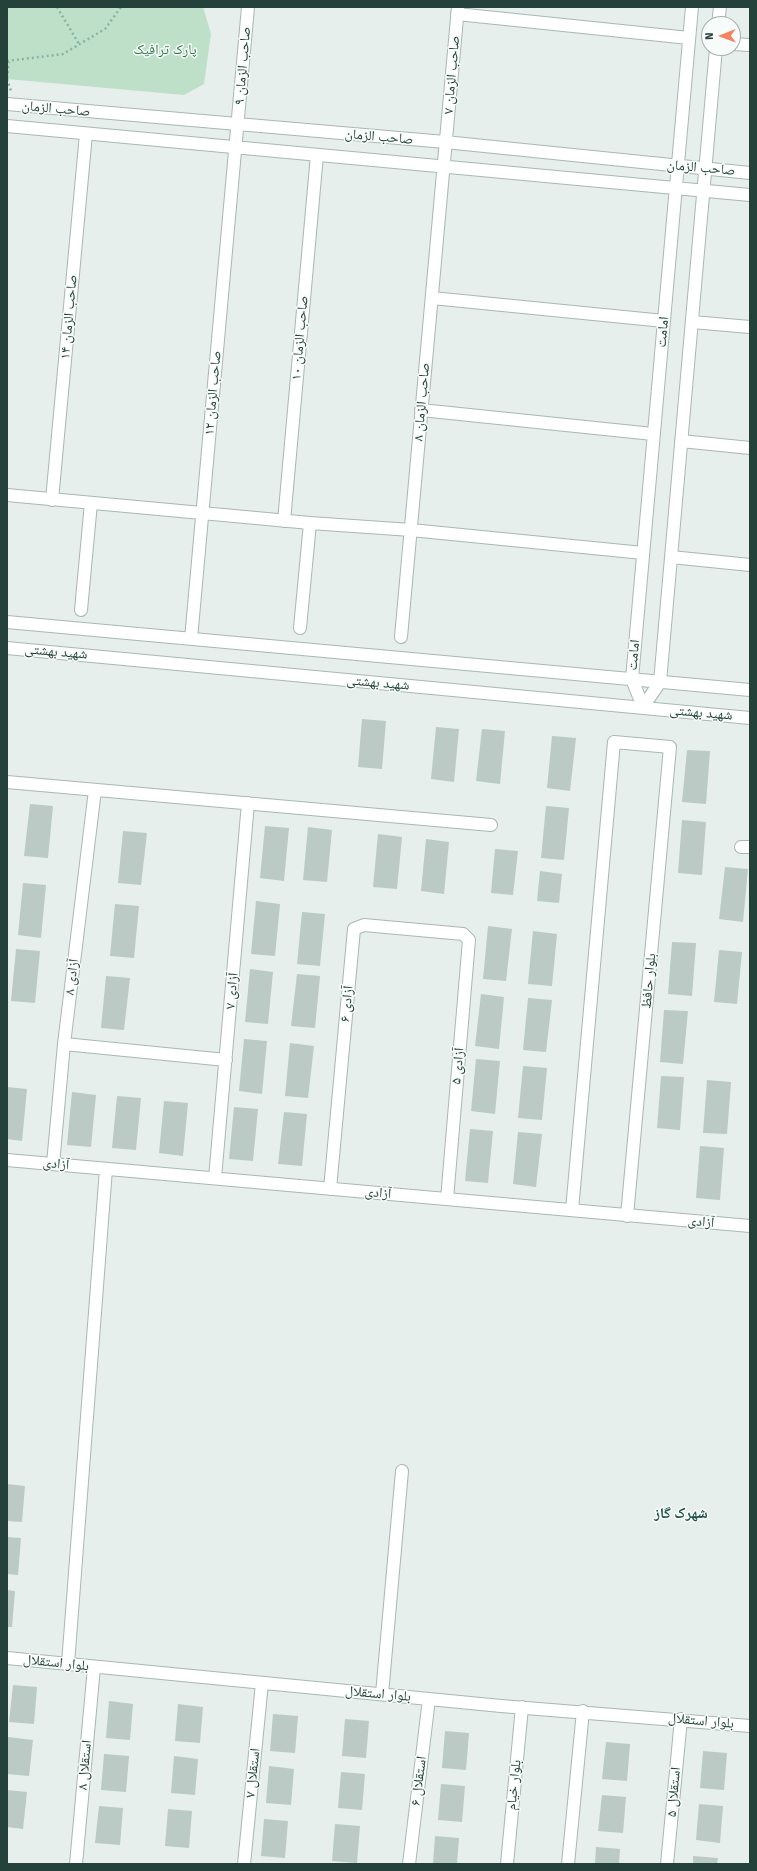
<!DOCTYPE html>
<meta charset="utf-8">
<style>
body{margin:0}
#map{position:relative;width:757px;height:1871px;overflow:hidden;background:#e6efeb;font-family:"Fira Sans",sans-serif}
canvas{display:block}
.frame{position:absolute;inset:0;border:8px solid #24423a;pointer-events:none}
.north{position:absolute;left:701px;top:16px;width:40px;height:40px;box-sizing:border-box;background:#f7fbf9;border:1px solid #a3b1ad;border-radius:50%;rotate:269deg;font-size:11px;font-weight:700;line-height:16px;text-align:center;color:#24423a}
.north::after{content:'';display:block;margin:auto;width:14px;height:18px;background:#f4845f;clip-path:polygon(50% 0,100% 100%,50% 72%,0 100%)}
</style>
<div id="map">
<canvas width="757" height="1871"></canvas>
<div class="frame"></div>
<div class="north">N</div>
</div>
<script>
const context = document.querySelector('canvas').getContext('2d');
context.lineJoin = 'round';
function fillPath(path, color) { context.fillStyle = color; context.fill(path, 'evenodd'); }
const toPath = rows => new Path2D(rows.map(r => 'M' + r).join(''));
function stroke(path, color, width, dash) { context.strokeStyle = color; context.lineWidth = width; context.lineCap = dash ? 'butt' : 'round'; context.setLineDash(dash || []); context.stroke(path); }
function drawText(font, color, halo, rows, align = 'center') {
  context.font = font + ' "Fira Sans","Noto Naskh Arabic",sans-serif'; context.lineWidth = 3; context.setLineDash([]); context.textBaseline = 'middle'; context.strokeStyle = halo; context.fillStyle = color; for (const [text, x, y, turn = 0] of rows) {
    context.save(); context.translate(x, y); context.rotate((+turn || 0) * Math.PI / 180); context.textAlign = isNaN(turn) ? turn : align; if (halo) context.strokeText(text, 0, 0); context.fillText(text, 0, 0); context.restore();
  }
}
const green = toPath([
 [7,7,203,7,211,34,204,84,184,95,7,79]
]);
const building = toPath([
 [362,719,386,721,382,769,358,767],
 [436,727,459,729,454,782,431,779],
 [482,729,505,731,500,784,476,781],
 [552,736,576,738,570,791,547,788],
 [687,750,710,751,706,804,682,802],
 [30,804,53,806,48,858,24,856],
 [546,806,569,808,564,860,541,858],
 [682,820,706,822,702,875,678,873],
 [265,826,289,828,284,881,260,878],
 [308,827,332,830,327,882,303,880],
 [123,831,147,833,141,885,118,883],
 [378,834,402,837,397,889,373,887],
 [426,839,449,842,444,894,421,891],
 [495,849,518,851,513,895,491,893],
 [725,867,748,869,743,922,719,919],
 [540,871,562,874,559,903,537,901],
 [23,883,46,885,41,938,18,935],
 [256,901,280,904,275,956,251,954],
 [115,904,139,906,134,958,110,956],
 [302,912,325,914,320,966,297,964],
 [488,926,512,929,506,981,483,979],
 [533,931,557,934,552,986,528,984],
 [672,942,696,943,692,996,668,994],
 [16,949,40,951,35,1003,11,1001],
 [719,950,742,952,737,1004,714,1002],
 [250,969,273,972,268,1024,245,1022],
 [297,974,320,976,315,1028,291,1026],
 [106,976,130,978,124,1030,101,1028],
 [481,994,504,997,499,1049,475,1046],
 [528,998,552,1000,546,1052,523,1050],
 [664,1010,688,1011,683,1064,660,1062],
 [244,1039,267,1041,262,1094,239,1091],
 [290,1043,314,1046,308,1098,285,1096],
 [476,1059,500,1061,495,1114,471,1111],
 [523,1066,547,1068,542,1120,518,1118],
 [661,1076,684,1077,680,1130,657,1128],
 [707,1080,731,1082,727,1134,703,1133],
 [7,1087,27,1089,22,1141,7,1139],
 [72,1092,96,1095,91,1147,67,1145],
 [117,1096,141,1098,136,1150,112,1148],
 [164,1101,188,1103,183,1156,159,1153],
 [234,1107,258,1109,253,1161,229,1159],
 [284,1112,307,1114,302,1166,278,1164],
 [470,1129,493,1131,488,1183,465,1181],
 [518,1132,542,1134,536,1187,513,1184],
 [700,1146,724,1148,720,1200,696,1198],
 [7,1484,25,1486,22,1522,7,1521],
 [7,1537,21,1538,18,1575,7,1574],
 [7,1590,15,1591,12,1627,7,1627],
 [13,1685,37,1687,34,1724,9,1722],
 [109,1701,133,1704,130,1740,106,1738],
 [178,1704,203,1707,200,1743,175,1741],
 [273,1714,298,1716,295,1753,270,1751],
 [345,1719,369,1721,366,1758,342,1756],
 [445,1731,469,1733,466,1770,442,1768],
 [8,1737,33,1740,29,1776,7,1774],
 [606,1742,630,1744,627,1781,602,1779],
 [703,1751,727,1753,724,1790,700,1788],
 [104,1754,129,1756,126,1792,101,1790],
 [174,1756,198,1759,195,1795,171,1793],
 [269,1766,294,1769,291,1805,266,1803],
 [341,1772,365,1774,362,1810,338,1808],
 [441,1784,465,1786,462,1822,438,1820],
 [7,1790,27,1792,23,1829,7,1827],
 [602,1795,626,1797,623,1833,598,1831],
 [699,1804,723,1806,720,1843,696,1840],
 [99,1806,123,1808,120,1845,95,1843],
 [168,1809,192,1811,189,1848,165,1846],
 [264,1819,288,1821,285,1858,261,1856],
 [335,1824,360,1826,357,1863,332,1861],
 [435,1836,459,1838,457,1864,433,1864],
 [596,1847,620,1849,619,1864,595,1864],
 [693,1856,718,1858,717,1864,693,1864]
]);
const path = toPath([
 [57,7,79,44],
 [7,61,63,54,105,29,121,7],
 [7,78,9,62],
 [7,79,11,91]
]);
const minor = toPath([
 [457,14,689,38],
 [718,24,720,7],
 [733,44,750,45],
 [7,104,445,142,750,173],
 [7,126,750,195],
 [432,298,664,321],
 [692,322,750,327],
 [421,410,653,434],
 [681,441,750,448],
 [7,495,310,523,411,530,643,553],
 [52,500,86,134],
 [284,521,317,155],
 [671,557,750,565],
 [81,610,91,503],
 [7,622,750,690],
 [300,628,310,523],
 [401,637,458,7],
 [191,639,248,7],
 [7,648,750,718],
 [643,707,632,679,692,7],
 [643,707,660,682,716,48],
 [7,782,491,825],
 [741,847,750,847],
 [64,1044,226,1060],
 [7,1160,750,1226],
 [53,1164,64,1044,95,790],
 [215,1178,248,803],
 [330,1189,354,929,364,925,463,934,469,940,447,1199],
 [572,1210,614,742,670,747,627,1216],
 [7,1658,501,1706,750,1726],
 [68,1664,106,1169],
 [382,1694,402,1471],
 [76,1864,94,1667],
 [244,1864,262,1683],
 [409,1864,429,1699],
 [507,1864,522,1707],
 [568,1864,583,1711],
 [667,1864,681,1719]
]);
const parkNames = [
 ["پارک ترافیک",165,50]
];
const streetNames = [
 ["صاحب الزمان ۹",243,66,-85],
 ["صاحب الزمان ۷",452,75,-85],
 ["صاحب الزمان",56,109,5],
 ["صاحب الزمان",379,137,5],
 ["صاحب الزمان",701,168,5],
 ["صاحب الزمان ۱۴",69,317,-85],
 ["امامت",663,332,-85],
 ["صاحب الزمان ۱۰",300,338,-85],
 ["صاحب الزمان ۱۲",213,393,-85],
 ["صاحب الزمان ۸",422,402,-85],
 ["شهید بهشتی",56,652,5],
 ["امامت",634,655,-85],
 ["شهید بهشتی",378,683,5],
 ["شهید بهشتی",701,713,5],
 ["آزادی ۸",72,977,-83],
 ["بلوار حافظ",649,981,-85],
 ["آزادی ۷",232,991,-85],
 ["آزادی ۶",347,1004,-85],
 ["آزادی ۵",458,1066,-85],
 ["آزادی",56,1164,5],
 ["آزادی",378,1193,5],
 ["آزادی",701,1222,5],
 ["بلوار استقلال",56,1663,6],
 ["بلوار استقلال",378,1694,5],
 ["بلوار استقلال",701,1721,5],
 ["استقلال ۸",85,1765,-85],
 ["استقلال ۷",253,1773,-84],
 ["استقلال ۶",419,1781,-83],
 ["بلوار خیام",514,1785,-84],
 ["استقلال ۵",674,1792,-85]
];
const neighbourhoodNames = [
 ["شهرک گاز",681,1514]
];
fillPath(green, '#bfe0c8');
fillPath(building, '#bbcac4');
stroke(minor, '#a8b8b2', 14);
stroke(path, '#86b3a5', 2.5, [2, 3]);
stroke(minor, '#fff', 12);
drawText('14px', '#2d7a4b', '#f7fbf9', parkNames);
drawText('14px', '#24423a', '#f7fbf9', streetNames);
drawText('bold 15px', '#1f5548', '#f7fbf9', neighbourhoodNames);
</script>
